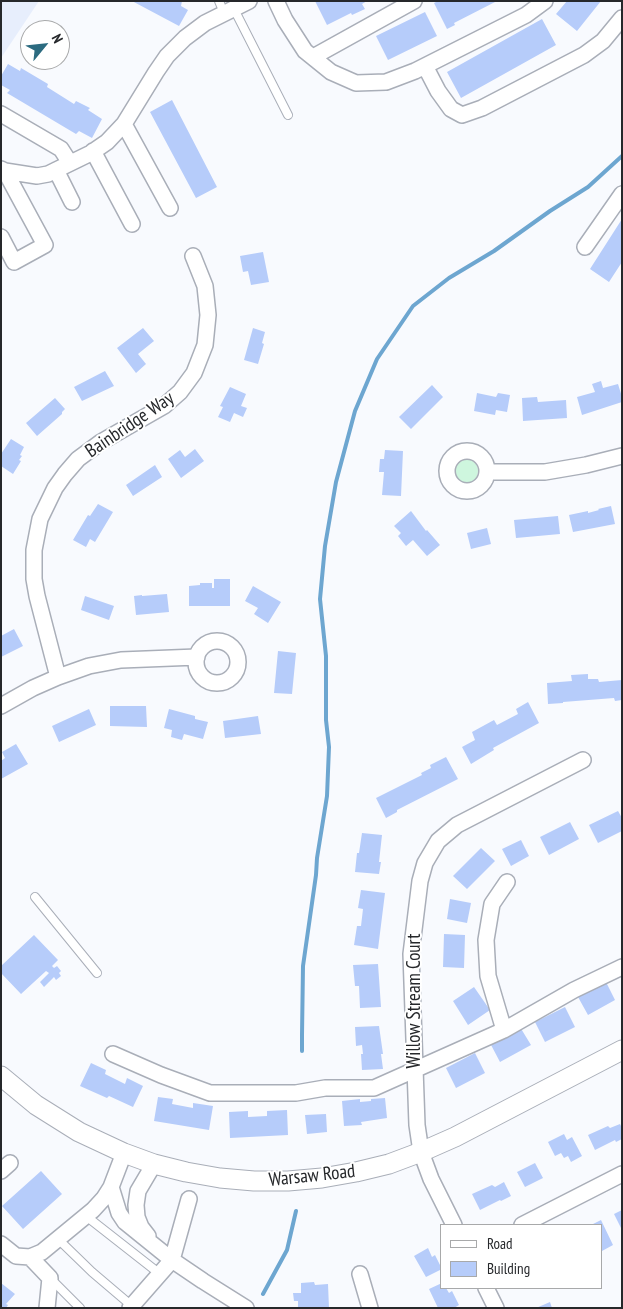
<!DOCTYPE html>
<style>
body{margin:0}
#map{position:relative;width:623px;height:1309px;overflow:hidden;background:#f8fafe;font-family:"PT Sans Narrow",sans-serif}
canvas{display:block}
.frame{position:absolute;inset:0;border:2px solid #26282b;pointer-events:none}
.legend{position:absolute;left:440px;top:1224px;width:162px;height:65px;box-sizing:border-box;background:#fff;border:1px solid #a8a9aa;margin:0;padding:6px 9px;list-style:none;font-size:15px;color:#26282b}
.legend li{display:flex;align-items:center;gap:10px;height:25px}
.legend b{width:25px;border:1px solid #a8a9aa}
.north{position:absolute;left:20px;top:20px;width:50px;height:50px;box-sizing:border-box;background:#fff;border:1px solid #a8a9aa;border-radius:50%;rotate:62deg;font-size:14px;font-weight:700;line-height:20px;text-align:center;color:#26282b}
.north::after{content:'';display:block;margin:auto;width:18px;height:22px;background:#2c6b80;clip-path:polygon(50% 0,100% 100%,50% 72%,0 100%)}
</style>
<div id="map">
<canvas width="623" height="1309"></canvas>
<div class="frame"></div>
<ul class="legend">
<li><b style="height:6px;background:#fff"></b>Road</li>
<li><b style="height:14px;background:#b6ccfa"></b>Building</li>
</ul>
<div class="north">N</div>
</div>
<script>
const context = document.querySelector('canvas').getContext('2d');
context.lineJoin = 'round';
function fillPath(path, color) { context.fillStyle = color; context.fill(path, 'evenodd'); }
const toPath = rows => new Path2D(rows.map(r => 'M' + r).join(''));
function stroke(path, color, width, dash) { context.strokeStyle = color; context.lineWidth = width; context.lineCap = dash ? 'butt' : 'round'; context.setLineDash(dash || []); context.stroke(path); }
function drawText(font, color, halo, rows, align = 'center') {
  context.font = font + ' "PT Sans Narrow",sans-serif'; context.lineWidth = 4; context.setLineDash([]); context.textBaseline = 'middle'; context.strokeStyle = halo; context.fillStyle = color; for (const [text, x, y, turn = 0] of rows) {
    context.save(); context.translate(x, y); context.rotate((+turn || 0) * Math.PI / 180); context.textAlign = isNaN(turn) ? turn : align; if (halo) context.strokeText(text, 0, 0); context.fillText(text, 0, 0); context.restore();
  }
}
const built = toPath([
 [1,1,39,1,1,58]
]);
const green = toPath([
 '454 471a12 12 0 1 1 24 0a12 12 0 1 1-24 0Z'
]);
const stream = toPath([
 [302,1051,302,1035,303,966,316,875,317,858,327,796,329,747,326,720,326,656,320,599,325,546,336,482,355,411,377,359,413,306,449,278,494,251,550,211,588,187,622,156],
 [263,1294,287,1250,296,1211]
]);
const building = toPath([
 [132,1,182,1,181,6,188,10,179,26],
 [315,1,367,1,362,4,365,9,352,15,351,13,327,25],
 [438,1,497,1,454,23,455,25,447,29,434,3],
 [567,1,601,1,577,31,556,14],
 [425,12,437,36,388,60,376,36],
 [542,19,556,45,461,98,447,72],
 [8,64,20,71,21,68,48,84,47,87,74,104,76,101,90,108,88,110,102,119,92,138,79,131,76,134,7,93,10,90,1,85,1,76],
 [172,100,217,187,196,198,150,112],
 [622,219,622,262,609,282,590,269],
 [263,252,269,282,251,285,248,271,243,272,240,256],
 [143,328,154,341,138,354,146,364,136,373,117,348],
 [253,328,265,332,262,343,264,344,258,364,244,360],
 [105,371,114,386,82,401,74,387],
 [601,381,603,388,618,384,622,397,622,402,582,415,577,397,595,392,592,384],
 [432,385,443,397,411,429,399,417],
 [230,387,246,394,241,406,247,408,243,417,234,413,230,422,218,417,223,407,220,406],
 [477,393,496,397,498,393,510,395,507,412,496,410,495,415,474,411],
 [537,397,538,402,566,400,567,418,523,421,522,398],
 [55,398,65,409,62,412,62,414,37,436,26,423],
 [11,439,24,447,20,455,22,456,19,460,21,461,13,474,1,466,1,454],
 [195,449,204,461,181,478,168,459,180,450,185,457],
 [385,450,403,451,401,496,382,495,384,472,379,472,380,459,384,459],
 [155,465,162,477,133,496,126,485],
 [98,504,113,512,95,542,90,539,86,547,73,540,88,515,90,516],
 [611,506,615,524,573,532,569,515,588,511,588,513,599,510,598,509],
 [411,511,426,531,427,530,440,545,427,556,413,540,406,546,398,536,401,533,394,526],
 [558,516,560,534,516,538,514,520],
 [487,528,491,544,471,549,467,533],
 [214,579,230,579,230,606,189,606,189,586,200,585,200,583,212,583,212,588,214,588],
 [253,586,281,602,268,623,254,614,258,608,245,601],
 [167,594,169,612,136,615,134,596,142,595,142,596],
 [85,596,114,606,109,620,81,610],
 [14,629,23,646,1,657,1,636],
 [278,651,296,653,292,694,274,693],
 [588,674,588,679,598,679,599,682,622,680,622,700,615,701,614,698,563,702,563,703,548,704,547,683,572,681,571,675],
 [528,702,539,723,493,748,494,750,471,764,462,747,475,740,472,732,494,720,497,725,518,714,516,709],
 [110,706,146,706,147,727,110,726],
 [89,709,96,725,59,742,52,726],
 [169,709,195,716,195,719,208,722,203,739,184,734,182,740,171,737,172,730,164,728],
 [258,716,261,734,225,738,223,721],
 [16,744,28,764,1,779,1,761,5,758,2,752],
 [446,757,458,779,397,810,397,812,386,818,376,798,422,775,421,773,431,768,430,765],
 [618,811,622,818,622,831,598,843,589,825],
 [570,822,579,839,549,855,540,837],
 [362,833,382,835,379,862,381,862,379,874,355,872,357,853,359,853],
 [521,840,529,856,511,866,502,849],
 [481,848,495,861,467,889,453,876],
 [361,890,385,893,378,949,354,945,357,926,361,926,363,909,358,908],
 [450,899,471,903,467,923,447,919],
 [444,934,465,935,464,968,443,967],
 [34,935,58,960,52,966,54,968,57,966,61,971,59,973,61,976,56,980,54,977,44,987,40,982,49,973,46,971,21,994,1,973,1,966],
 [378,964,381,1007,360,1008,359,986,355,986,353,965],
 [606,982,615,1000,588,1015,578,997],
 [474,987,490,1010,468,1025,453,1001],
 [565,1007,575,1027,545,1042,535,1022],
 [379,1026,383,1054,381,1054,383,1069,362,1070,361,1054,363,1054,362,1045,356,1046,355,1027],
 [520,1027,531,1045,500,1062,490,1043],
 [475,1053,485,1073,456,1088,446,1068],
 [91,1063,106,1070,105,1074,125,1084,127,1078,143,1086,133,1107,109,1096,107,1098,80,1086],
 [158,1097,173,1099,172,1104,193,1108,193,1103,213,1106,209,1130,154,1121],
 [385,1098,387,1118,361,1122,362,1125,344,1126,342,1101,360,1099,360,1102,371,1101,371,1099],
 [287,1110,288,1135,230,1138,229,1112,248,1111,248,1117,267,1116,267,1111],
 [326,1114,327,1132,307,1134,305,1115],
 [620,1124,622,1128,622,1139,616,1142,615,1140,595,1150,588,1135,608,1126,610,1128],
 [564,1134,567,1140,572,1137,582,1156,571,1162,568,1156,564,1158,561,1153,555,1156,548,1142],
 [535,1163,543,1178,525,1187,517,1172],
 [41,1171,62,1194,23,1229,2,1206],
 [504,1182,511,1196,501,1201,500,1200,480,1210,472,1194,492,1185,495,1187],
 [622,1210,622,1230,614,1214],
 [601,1220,613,1245,602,1251,602,1225,591,1225],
 [428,1248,432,1257,435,1255,442,1269,426,1277,414,1256],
 [314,1282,315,1285,328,1284,329,1308,298,1308,298,1301,294,1301,293,1293,301,1293,301,1283],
 [1,1283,15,1294,6,1304,8,1305,6,1308,1,1308],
 [442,1283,442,1288,446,1288,449,1293,452,1291,459,1305,454,1308,438,1308,429,1289],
 [550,1302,552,1308,536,1308]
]);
const service = toPath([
 [219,1,224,13],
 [234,9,288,115],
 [35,897,97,973],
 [86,1216,160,1274],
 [58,1239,92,1272,132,1306],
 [50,1278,80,1308]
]);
const minor = toPath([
 [276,1,285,20,305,51,331,72,356,83,386,82,415,71,526,15,545,1],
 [313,57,414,1],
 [425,66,438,91,451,109,462,115,482,108,584,55,603,41,622,18],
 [1,114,61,149,70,163],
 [124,124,170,208],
 [93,151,132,224],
 [1,169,5,171,37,176,48,174,91,153,107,142,124,124,156,72,167,56,185,38,205,23,249,1],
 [56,170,72,202],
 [1,237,14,262,45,245,5,171],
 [585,247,622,194],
 '447 471a20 20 0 1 1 40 0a20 20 0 1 1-40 0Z',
 [487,472,545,472,586,465,622,456],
 '196 662a21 21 0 1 1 42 0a21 21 0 1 1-42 0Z',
 [58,677,37,596,34,579,34,550,40,519,55,488,65,474,78,459,101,442,164,406,180,392,194,373,205,345,208,315,205,286,193,256],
 [1,706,33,688,58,677,89,666,121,660,197,657],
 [504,1030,488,976,486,940,492,904,507,882],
 [113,1054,161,1075,210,1093,296,1093,325,1088,374,1088,504,1030,574,990,622,967],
 [1,1171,10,1163],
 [111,1187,119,1213,125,1222,172,1260,203,1281,246,1308],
 [454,1225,431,1179,421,1152,417,1125,411,954,420,881,425,863,438,841,457,825,583,760],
 [522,1225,622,1174],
 [148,1236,141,1227,137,1217,136,1205,138,1191,154,1164],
 [1,1244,16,1256,30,1257,42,1252,93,1210,104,1198,111,1187,124,1153],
 [30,1257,50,1278,47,1308],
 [360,1274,370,1308],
 [486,1288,496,1308],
 [130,1308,172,1260,189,1199]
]);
const tertiary = toPath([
 [1,1076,36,1105,79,1132,124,1153,154,1164,186,1172,220,1178,254,1181,288,1181,322,1178,356,1172,389,1164,421,1152,455,1137,622,1050]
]);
const streetNames = [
 ["Bainbridge Way",130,425,-34],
 ["Willow Stream Court",415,1001,-90],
 ["Warsaw Road",312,1176,-6]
];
fillPath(built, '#e7eefc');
fillPath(green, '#cef6de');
stroke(stream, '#6da6d0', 4);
fillPath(building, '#b6ccfa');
stroke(service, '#a9aeb8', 10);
stroke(minor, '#a9aeb8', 18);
stroke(tertiary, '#a9aeb8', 21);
stroke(service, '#fff', 8);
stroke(minor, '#fff', 15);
stroke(tertiary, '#fff', 19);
drawText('19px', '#26282b', '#fff', streetNames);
</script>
